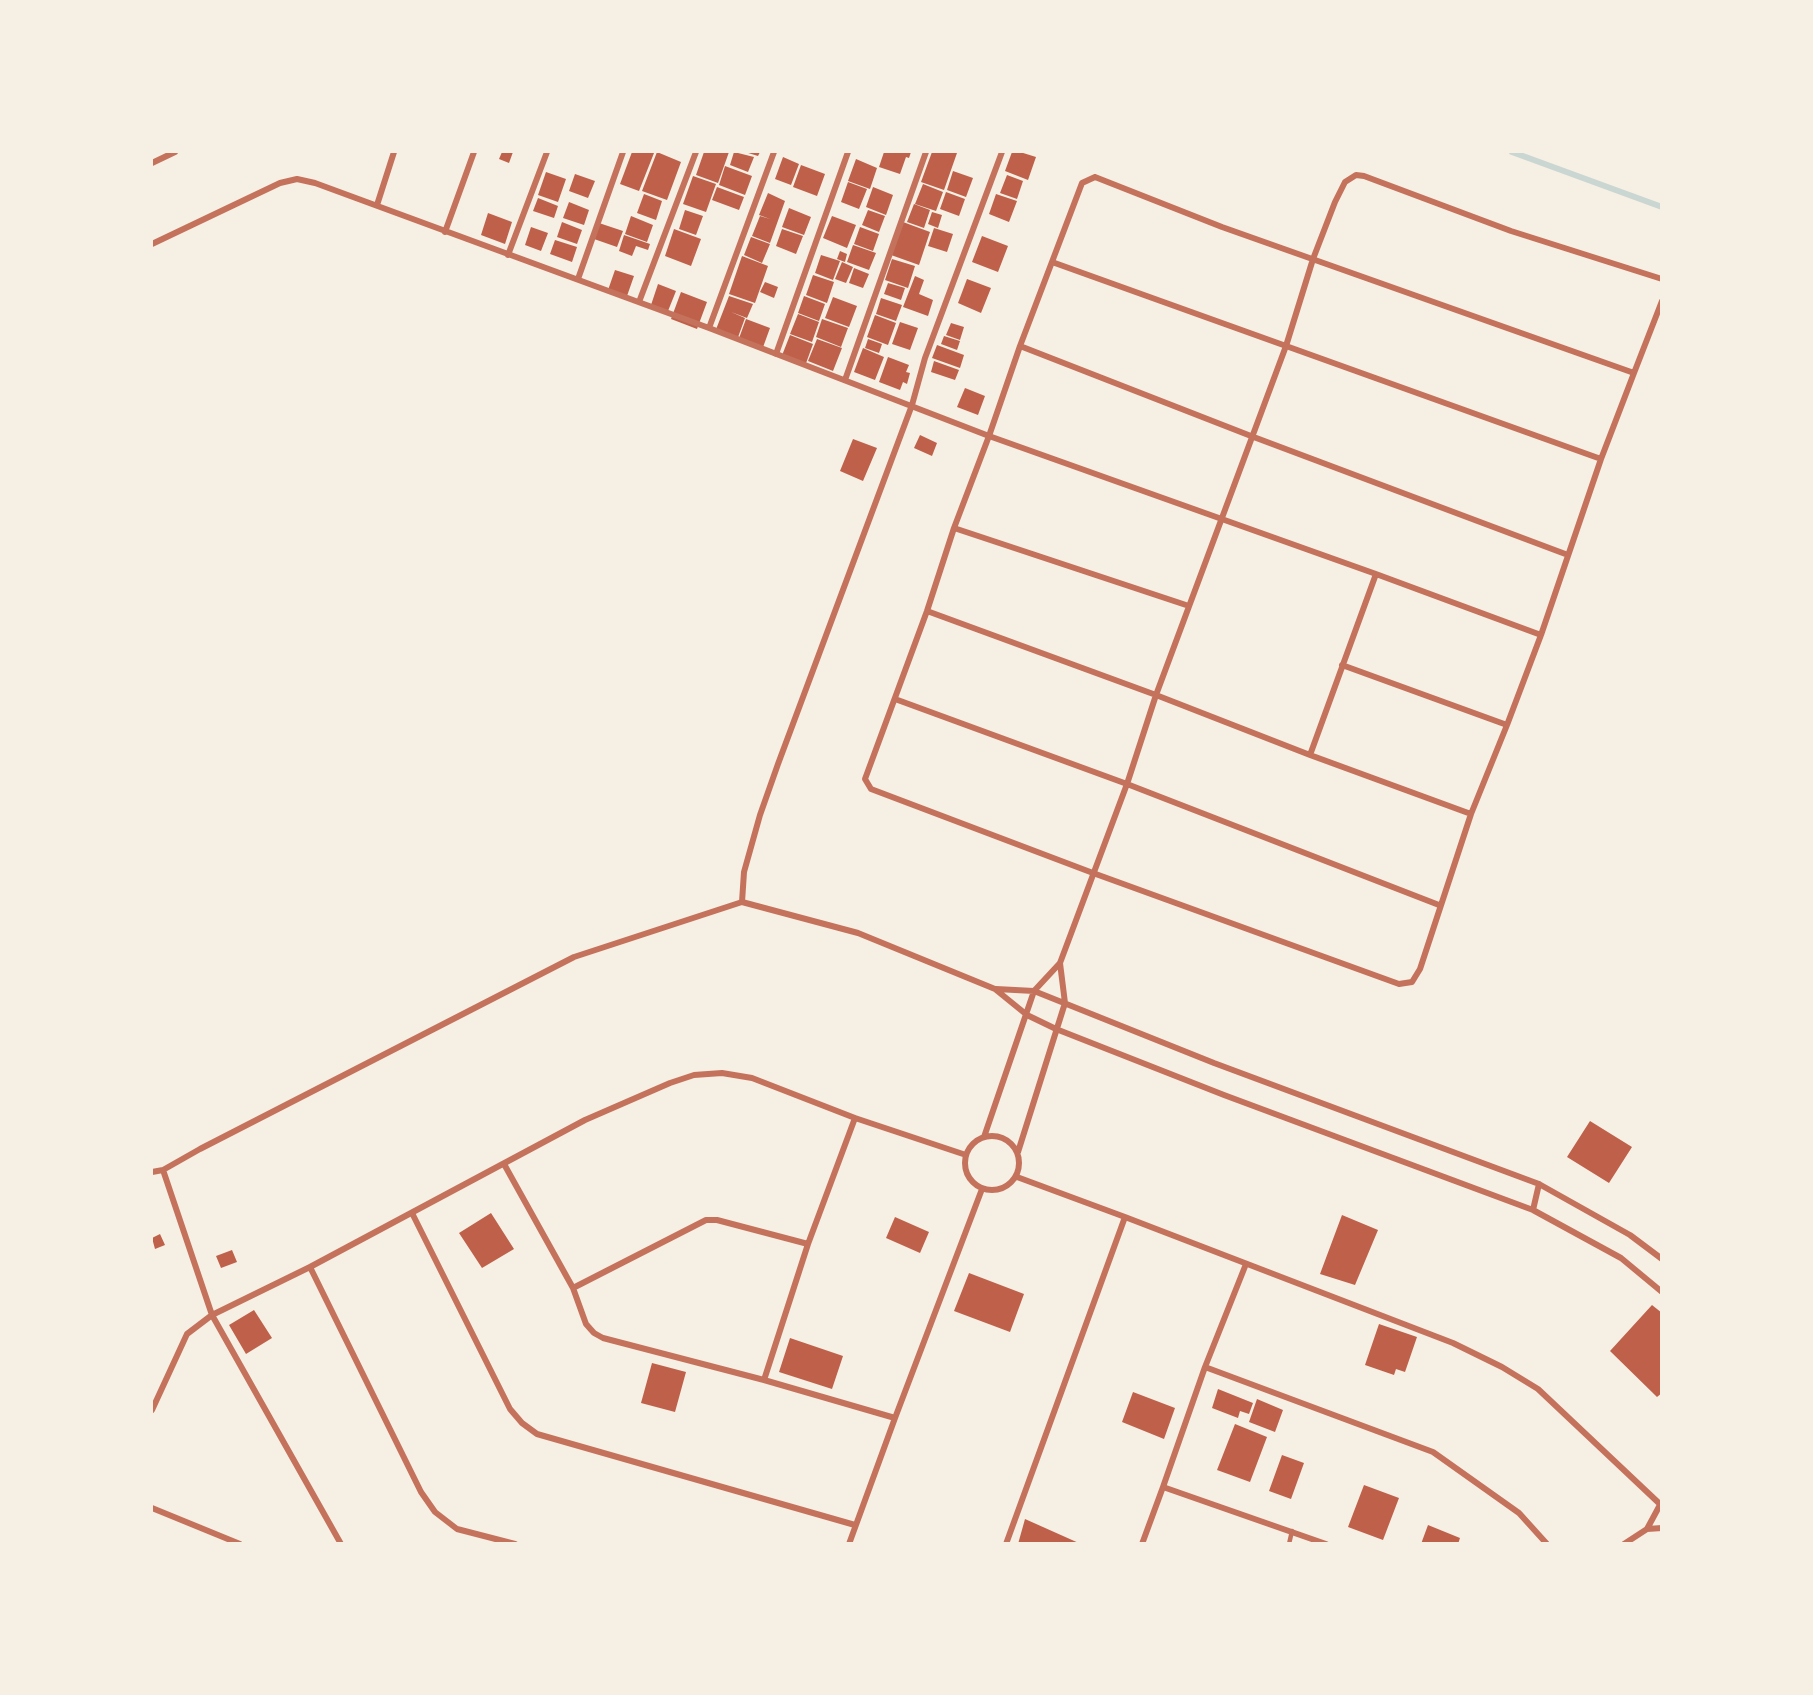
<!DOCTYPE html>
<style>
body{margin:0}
#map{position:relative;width:1813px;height:1695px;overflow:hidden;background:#f6efe4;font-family:Figtree,sans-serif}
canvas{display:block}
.frame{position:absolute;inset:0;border:153px solid #f6efe4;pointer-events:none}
</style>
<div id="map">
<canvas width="1813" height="1695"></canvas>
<div class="frame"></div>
</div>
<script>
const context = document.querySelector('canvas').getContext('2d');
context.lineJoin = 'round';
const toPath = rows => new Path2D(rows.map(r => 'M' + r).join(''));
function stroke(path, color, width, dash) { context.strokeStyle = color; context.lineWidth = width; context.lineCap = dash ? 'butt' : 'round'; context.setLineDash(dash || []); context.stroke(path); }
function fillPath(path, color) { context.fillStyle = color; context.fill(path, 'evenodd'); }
const stream = toPath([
 [1512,152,1662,207]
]);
const building = toPath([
 [502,152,513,152,509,163,499,159],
 [632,152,654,153,639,191,620,184],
 [657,152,681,162,667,200,642,191],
 [704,152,729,152,718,183,696,175],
 [734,152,754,157,748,172,730,165],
 [745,152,760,152,758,156],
 [884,152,911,152,909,158,906,157,900,174,879,167],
 [932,152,957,153,944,190,921,182],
 [1012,152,1020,152,1036,157,1028,180,1005,171],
 [783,157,799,164,791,185,775,179],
 [856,159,877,168,870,189,848,181],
 [801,165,825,174,817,196,793,187],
 [725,166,752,176,745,195,719,185],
 [953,171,973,178,966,197,947,190],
 [546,172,566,179,558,202,538,195],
 [575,174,595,181,588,198,569,191],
 [1007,175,1023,181,1017,199,1000,193],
 [693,176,716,184,706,212,683,204],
 [848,182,867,189,859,209,841,202],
 [923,184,943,192,936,211,915,204],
 [717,187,744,197,739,210,712,200],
 [873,187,893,195,886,215,866,207],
 [946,192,965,199,959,216,940,209],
 [768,193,785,201,770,243,752,236,760,216,770,219,759,215],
 [644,194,662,201,656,220,637,213],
 [996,194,1017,201,1009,222,989,214],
 [538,198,558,206,554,218,533,211],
 [569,202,589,210,584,225,563,218],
 [914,204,930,210,924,228,907,222],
 [789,208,811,217,804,235,782,227],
 [685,210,703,216,696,235,679,229],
 [868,210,885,216,879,232,862,225],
 [932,212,942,215,938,228,928,224],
 [488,213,512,222,505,244,481,235],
 [631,216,653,225,647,242,625,234],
 [832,216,856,225,847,248,823,238],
 [562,222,582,230,577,244,557,237],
 [903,222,930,232,919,265,891,255],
 [599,223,623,231,617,247,594,239],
 [531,227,548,233,541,251,525,245],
 [860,227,879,234,873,251,854,244],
 [934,228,953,234,947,252,928,246],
 [674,229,701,239,691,266,665,256],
 [782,229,803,236,796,254,776,246],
 [624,235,650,244,648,250,636,246,632,256,619,251],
 [982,236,1008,246,998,272,972,262],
 [751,237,770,244,762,263,744,255],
 [555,240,577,247,572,262,550,254],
 [853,245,876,253,869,270,847,262],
 [840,251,847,254,845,262,837,259],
 [821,255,840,261,833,280,815,273],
 [742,256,768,266,755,303,729,294],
 [892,259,915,266,908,288,885,280],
 [842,262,853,267,846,283,835,279],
 [854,268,869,274,863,288,849,283],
 [615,270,634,276,627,296,608,290],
 [813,275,834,282,827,303,806,295],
 [915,276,924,280,919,294,933,300,928,316,903,307],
 [967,279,991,288,981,313,958,303],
 [765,282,778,287,774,298,760,292],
 [888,283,905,288,901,300,884,294],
 [658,284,676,291,668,311,651,305],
 [681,292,707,302,697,329,671,319],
 [729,296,753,304,747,318,731,312,745,318,737,340,715,332],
 [804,296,825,304,819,321,798,313],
 [833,297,857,306,849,327,825,318],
 [881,298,902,305,896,321,876,314],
 [798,314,819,322,812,342,790,334],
 [875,315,896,323,888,345,867,337],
 [746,319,770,328,762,350,738,341],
 [822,319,848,328,841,347,816,337],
 [900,322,918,328,910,350,892,344],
 [951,323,964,327,960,340,946,335],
 [790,335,813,344,805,366,781,358],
 [944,336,960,341,957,350,941,344],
 [817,339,842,348,833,371,808,361],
 [868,339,882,344,879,353,865,348],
 [937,345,964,355,960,368,932,358],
 [863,348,884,357,875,380,854,372],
 [888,357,909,365,906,372,910,373,907,384,903,382,900,390,879,382],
 [934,361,959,370,955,380,931,372],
 [965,388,985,396,978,415,957,407],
 [920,435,937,443,932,456,914,448],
 [853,439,877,448,863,481,840,471],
 [1590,1121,1632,1147,1609,1183,1567,1157],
 [491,1213,514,1249,482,1268,459,1233],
 [1342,1215,1378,1230,1355,1285,1320,1274],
 [895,1217,929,1232,920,1253,886,1238],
 [160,1234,165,1245,155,1249,152,1238],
 [232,1250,237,1262,221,1268,216,1256],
 [969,1273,1024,1294,1010,1332,954,1311],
 [1652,1305,1662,1313,1662,1393,1657,1397,1610,1351],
 [254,1310,272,1338,246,1354,229,1325],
 [1379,1324,1417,1337,1405,1372,1396,1369,1394,1375,1365,1365],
 [790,1338,843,1356,832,1389,779,1372],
 [652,1363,686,1372,675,1412,641,1403],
 [1218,1389,1253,1403,1249,1414,1240,1411,1238,1418,1212,1408],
 [1133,1392,1175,1408,1164,1439,1122,1422],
 [1257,1399,1283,1410,1275,1432,1249,1422],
 [1235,1424,1267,1437,1250,1482,1217,1470],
 [1282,1455,1304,1463,1291,1499,1269,1491],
 [1364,1485,1399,1498,1383,1540,1348,1527],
 [1025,1519,1081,1544,1018,1544],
 [1428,1525,1460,1538,1458,1544,1421,1544]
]);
const service = toPath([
 [1289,1544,1292,1531]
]);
const minor = toPath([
 [152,163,175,152],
 [1095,177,1222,227,1634,373,1601,459,1541,635,1507,725,1471,814,1420,969,1412,982,1399,984,1093,873,871,789,865,779,927,611,954,528,989,436,1020,346,1082,183,1095,177],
 [377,205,394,152],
 [445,232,474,152],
 [152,244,280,183,297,179,315,183,709,328,989,436,1376,574,1541,635],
 [508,255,547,152],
 [1052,262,1601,459],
 [578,279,623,152],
 [639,302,696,152],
 [709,328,774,152],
 [1020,346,1251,436,1568,555],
 [776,354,848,152],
 [1634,373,1662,301],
 [845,380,926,152],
 [954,528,1189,606],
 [927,611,1156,695,1310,755,1471,814],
 [1342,665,1507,725],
 [895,699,1127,784,1439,905],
 [1310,755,1376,574],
 [742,902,744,872,760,815,778,764,912,405,925,358,1002,152],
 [996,989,1034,991,1214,1063,1539,1184,1630,1235,1662,1259],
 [855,1118,966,1155],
 '965 1163a27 27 0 1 1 54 0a27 27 0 1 1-54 0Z',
 [984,1137,1034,991,1060,963,1127,784,1156,695,1286,346,1313,259,1335,202,1345,182,1356,175,1364,176,1511,231,1662,279],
 [1018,1152,1065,1003,1060,963],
 [504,1164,573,1288,586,1324,594,1333,603,1338,764,1380,895,1418,849,1544],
 [163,1170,212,1315,341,1544],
 [152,1172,163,1170,200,1149,574,957,742,902,858,933,995,989,1027,1015,1056,1029,1224,1095,1533,1210,1621,1258,1662,1292],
 [1533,1210,1539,1184],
 [412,1213,510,1409,522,1423,537,1434,855,1525],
 [1125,1217,1453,1343,1502,1367,1538,1389,1662,1506],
 [573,1288,706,1220,717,1220,808,1244],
 [1205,1367,1433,1452,1519,1513,1547,1544],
 [152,1410,187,1334,212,1315,310,1267],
 [895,1418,982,1189],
 [1163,1487,1205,1367,1246,1264],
 [152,1508,240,1544],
 [1647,1529,1661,1503],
 [515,1544,457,1529,435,1512,421,1492,310,1267,585,1120,670,1083,694,1075,722,1073,752,1078,855,1118,808,1244,764,1380],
 [1006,1544,1125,1217,1017,1177],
 [1142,1544,1163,1487,1326,1544],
 [1624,1544,1647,1529,1662,1528]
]);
stroke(stream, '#c9d6d2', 6);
fillPath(building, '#bf614a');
stroke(service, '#c5725c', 4.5);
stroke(minor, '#c5725c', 6);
</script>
